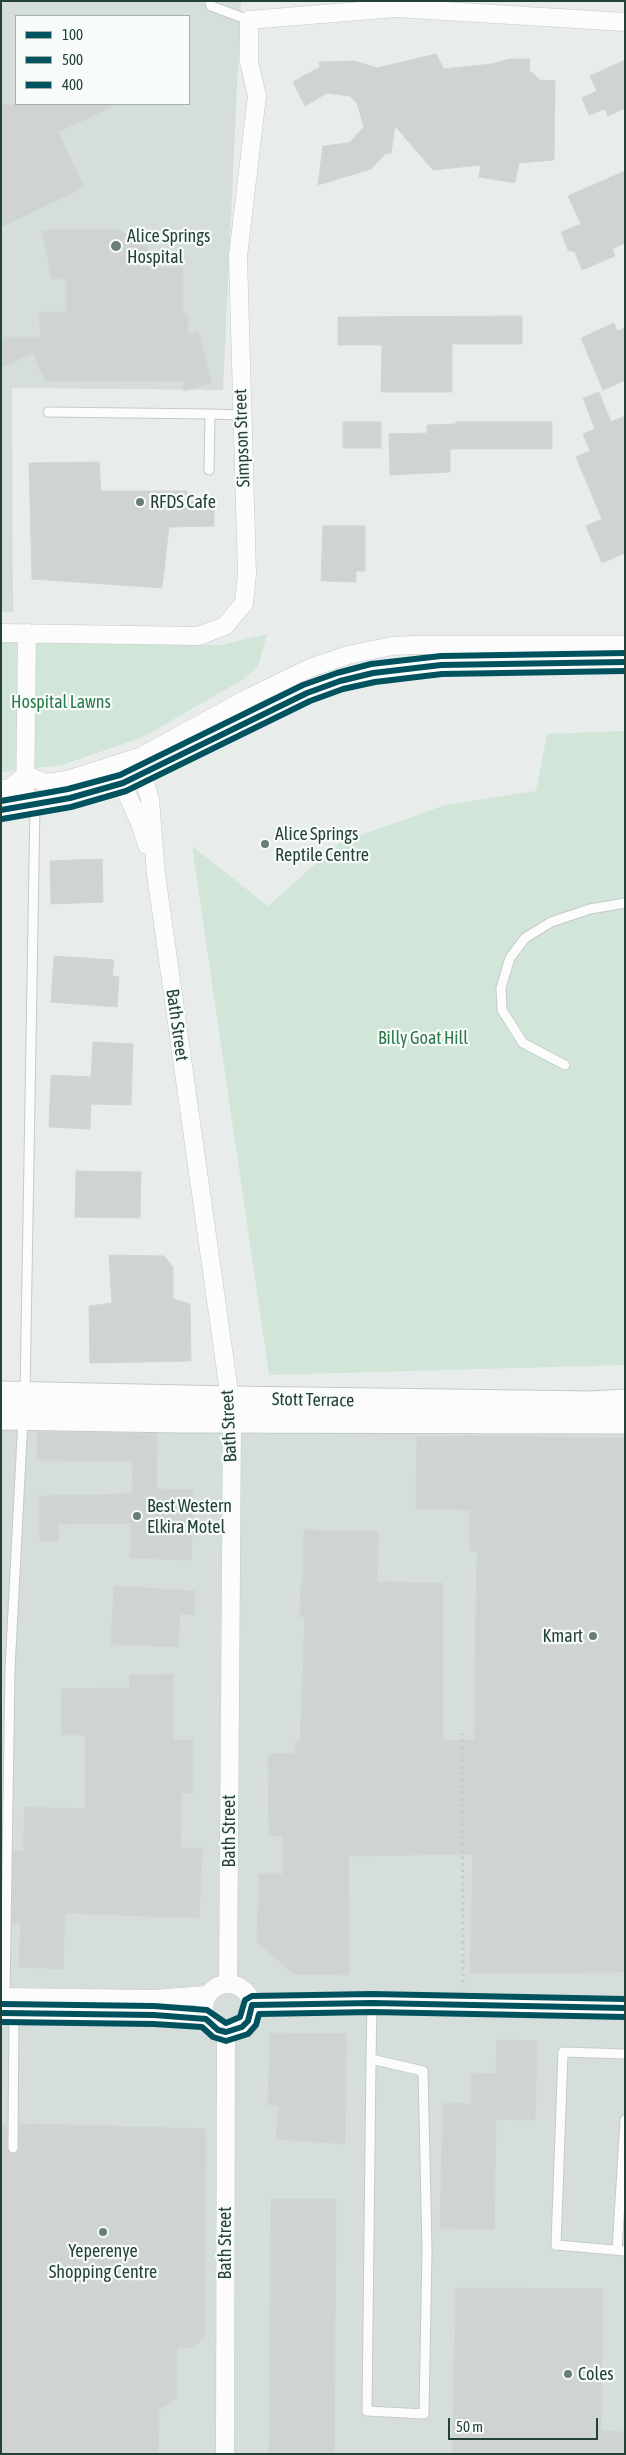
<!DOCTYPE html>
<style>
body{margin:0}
#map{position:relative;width:626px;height:2455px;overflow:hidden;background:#e8edeb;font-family:"Asap Condensed",sans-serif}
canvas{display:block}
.frame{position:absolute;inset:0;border:2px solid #24423a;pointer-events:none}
.legend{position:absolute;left:15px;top:15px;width:175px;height:90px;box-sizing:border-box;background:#f7fbf9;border:1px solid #a3b1ad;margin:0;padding:6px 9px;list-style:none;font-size:15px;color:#24423a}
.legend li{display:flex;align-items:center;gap:10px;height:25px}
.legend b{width:25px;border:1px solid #a3b1ad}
.scale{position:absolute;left:448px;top:2418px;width:150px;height:22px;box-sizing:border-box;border:2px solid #24423a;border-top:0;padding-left:6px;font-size:15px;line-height:18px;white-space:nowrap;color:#24423a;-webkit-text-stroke:4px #f7fbf9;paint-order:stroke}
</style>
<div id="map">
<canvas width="626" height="2455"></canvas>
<div class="frame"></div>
<ul class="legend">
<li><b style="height:6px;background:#00535e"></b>100</li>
<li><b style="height:6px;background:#00535e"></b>500</li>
<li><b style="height:6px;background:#00535e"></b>400</li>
</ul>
<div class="scale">50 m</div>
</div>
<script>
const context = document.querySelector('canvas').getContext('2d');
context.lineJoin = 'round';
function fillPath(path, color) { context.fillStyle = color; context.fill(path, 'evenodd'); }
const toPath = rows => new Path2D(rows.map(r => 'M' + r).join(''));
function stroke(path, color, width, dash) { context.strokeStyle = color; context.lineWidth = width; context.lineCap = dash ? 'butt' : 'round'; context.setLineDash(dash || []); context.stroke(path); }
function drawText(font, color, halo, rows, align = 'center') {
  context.font = font + ' "Asap Condensed",sans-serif'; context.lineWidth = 4.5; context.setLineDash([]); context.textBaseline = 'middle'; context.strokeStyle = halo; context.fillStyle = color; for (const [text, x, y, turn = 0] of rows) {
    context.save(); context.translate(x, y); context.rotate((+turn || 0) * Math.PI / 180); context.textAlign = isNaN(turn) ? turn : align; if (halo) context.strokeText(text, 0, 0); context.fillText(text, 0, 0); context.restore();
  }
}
const built = toPath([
 [1,1,241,1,223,390,12,388,13,612,1,612],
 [16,16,189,16,189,104,16,104],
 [1,1417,625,1421,625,2454,1,2454]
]);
const green = toPath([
 [267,634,258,666,244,679,143,737,62,765,1,772,1,641,221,645],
 [625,731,625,1365,269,1375,192,846,268,906,339,843,445,805,536,791,547,734]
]);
const building = toPath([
 [436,54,444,69,491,64,509,59,530,59,529,70,540,80,555,81,554,160,519,163,515,183,479,177,481,165,433,170,395,126,391,153,386,153,371,169,318,185,323,146,349,143,364,127,357,103,350,96,327,93,305,106,293,82,320,67,319,62,355,61,377,68,436,54],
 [625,60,625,108,608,116,605,109,589,115,582,98,597,91,590,76,625,60],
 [1,104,118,104,58,132,84,187,1,227,1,104],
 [625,171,625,243,612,249,615,256,582,270,575,252,568,250,561,232,581,224,568,196,625,171],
 [68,229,119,230,149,247,138,267,183,268,183,313,188,314,188,335,198,331,212,383,184,391,183,381,45,381,33,352,1,368,1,337,41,337,39,312,66,312,66,279,52,279,42,231,68,229],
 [522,316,522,344,452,344,452,392,381,392,382,345,338,345,338,317,522,316],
 [614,323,617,331,625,328,625,380,603,390,581,338,614,323],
 [599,392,611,422,625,416,625,553,602,563,586,526,602,519,576,457,590,451,583,434,595,429,583,398,599,392],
 [343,422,381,422,381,448,343,448,343,422],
 [456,422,552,422,552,449,450,449,450,472,390,475,389,434,427,433,427,425,456,424,456,422],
 [99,462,101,491,187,491,186,501,214,502,214,526,169,527,162,588,32,579,29,463,99,462],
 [323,526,365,526,365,571,356,571,356,582,321,581,323,526],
 [102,859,103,902,51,904,50,861,102,859],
 [54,956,114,960,112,976,119,977,117,1007,51,1002,54,956],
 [93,1042,133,1044,131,1105,91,1104,90,1129,49,1127,51,1075,91,1077,93,1042],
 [76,1171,141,1172,140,1218,75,1217,76,1171],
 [109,1255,164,1256,173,1267,173,1299,190,1304,191,1361,90,1363,89,1306,112,1303,109,1255],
 [37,1432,157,1434,156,1489,193,1490,191,1560,130,1558,131,1523,58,1524,59,1541,40,1541,39,1496,132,1494,133,1461,37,1460,37,1432],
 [472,1436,625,1438,625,1972,470,1973,473,1854,348,1856,350,1975,293,1974,257,1941,259,1874,283,1874,282,1836,269,1836,268,1754,295,1753,295,1742,300,1742,305,1617,300,1617,301,1582,303,1582,304,1530,378,1531,377,1582,443,1583,443,1741,474,1740,477,1551,470,1551,470,1510,416,1509,417,1437,472,1436],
 [114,1586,195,1591,194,1615,180,1614,178,1647,111,1644,114,1586],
 [173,1674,173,1740,193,1740,193,1793,182,1793,180,1848,202,1848,199,1918,65,1913,63,1969,19,1967,21,1923,12,1923,13,1851,23,1851,25,1807,85,1809,85,1735,61,1735,61,1689,130,1688,129,1675,173,1674],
 [270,2033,346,2034,345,2144,276,2139,279,2105,268,2105,270,2033],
 [497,2040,537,2041,535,2120,496,2119,494,2229,440,2228,443,2103,471,2104,472,2073,496,2074,497,2040],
 [1,2124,7,2125,7,2148,12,2154,16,2153,19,2149,19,2125,37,2124,206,2129,205,2336,193,2348,177,2347,177,2398,159,2409,158,2454,1,2454,1,2124],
 [271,2199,336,2199,334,2454,269,2454,271,2199],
 [456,2288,603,2289,601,2431,625,2432,625,2454,452,2454,456,2288]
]);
const path = toPath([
 [462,1733,463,1987]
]);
const service = toPath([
 [210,1,211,6,249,20],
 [48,412,210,414],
 [209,470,210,414,241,415],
 [565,1065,523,1043,502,1010,501,988,510,958,525,938,551,922,590,909,625,903],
 [25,1394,35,805],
 [5,1997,10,1669,23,1418],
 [625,2054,563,2052,556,2245,625,2251],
 [371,2059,423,2071,427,2249,424,2414,367,2411,371,2059,372,2003],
 [13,2148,14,2014],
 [617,2250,625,2120]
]);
const minor = toPath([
 [1,633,198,636,225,626,244,603,247,574,238,256,257,96,249,62,249,20,396,8,625,22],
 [142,764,143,775,150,800,156,874,230,1399],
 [118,774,140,823,147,845],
 [1,789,10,788,26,775,46,783,67,780,142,756,250,697,310,668,348,655,392,646,413,645,625,645],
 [25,806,27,633],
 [1,810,70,798,123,783,307,693,340,681,373,673,441,665,625,662],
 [228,1984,232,1420],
 '204 2008a24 24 0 1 1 48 0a24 24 0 1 1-48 0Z',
 [1,1997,154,1999,207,1995],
 [252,2005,372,2003,625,2008],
 [1,2013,154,2015,206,2019],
 [225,2454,226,2032]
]);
const secondary = toPath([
 [1,1394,230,1399,592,1404,625,1402],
 [1,1417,180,1420,625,1421]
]);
const bus1 = toPath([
 [1,810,70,798,123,783,307,693,340,681,373,673,441,665,625,662],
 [1,2013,154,2015,206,2019,218,2030,226,2032,242,2027,248,2021,252,2005,372,2003,625,2008]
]);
const bus2 = toPath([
 [2,819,71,807,126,791,310,701,343,689,375,682,442,674,625,671],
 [1,2022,154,2024,202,2027,213,2037,226,2041,248,2034,256,2025,259,2014,372,2012,625,2017]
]);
const bus3 = toPath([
 [1,801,68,789,120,775,303,685,337,673,371,664,441,656,625,653],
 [1,2004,154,2006,207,2010,226,2023,240,2017,245,2000,252,1996,372,1994,625,1999]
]);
const markers = [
 [116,246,6,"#697e78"],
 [140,502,5,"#697e78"],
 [265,844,5,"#697e78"],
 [137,1516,5,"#697e78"],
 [593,1636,5,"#697e78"],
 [103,2232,5,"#697e78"],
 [568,2374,5,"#697e78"]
];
const poiNames = [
 ["Alice Springs",127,236],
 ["Hospital",127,257],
 ["RFDS Cafe",150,502],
 ["Alice Springs",275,834],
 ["Reptile Centre",275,855],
 ["Best Western",147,1506],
 ["Elkira Motel",147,1527],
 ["Kmart",583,1636,"right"],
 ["Yeperenye",103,2251,"center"],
 ["Shopping Centre",103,2272,"center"],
 ["Coles",578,2374]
];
const streetNames = [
 ["Simpson Street",242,438,-92],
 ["Bath Street",177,1025,82],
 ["Stott Terrace",313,1400,1],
 ["Bath Street",229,1426,-93],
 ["Bath Street",229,1831,-90],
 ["Bath Street",225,2243,-90]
];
const parkNames = [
 ["Hospital Lawns",61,702],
 ["Billy Goat Hill",423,1038]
];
fillPath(built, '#d6dedb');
fillPath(green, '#d1e6d8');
fillPath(building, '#cfd4d2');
stroke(building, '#d1d6d4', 1);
stroke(service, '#c5cac8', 11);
stroke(minor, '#c5cac8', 19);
stroke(secondary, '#c3cbc8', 27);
stroke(path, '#c3ccca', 3, [2.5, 4]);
stroke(service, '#fcfcfc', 9);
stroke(minor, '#fcfcfc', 18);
stroke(secondary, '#fcfcfc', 25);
stroke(bus1, '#00535e', 6);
stroke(bus2, '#00535e', 6);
stroke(bus3, '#00535e', 6);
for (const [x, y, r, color] of markers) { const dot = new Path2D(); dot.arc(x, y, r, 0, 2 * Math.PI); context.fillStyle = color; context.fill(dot); stroke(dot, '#f7fbf9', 2); }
drawText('18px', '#24423a', '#f7fbf9', poiNames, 'left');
drawText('18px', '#24423a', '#f7fbf9', streetNames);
drawText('18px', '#2d7a4b', '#f7fbf9', parkNames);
</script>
